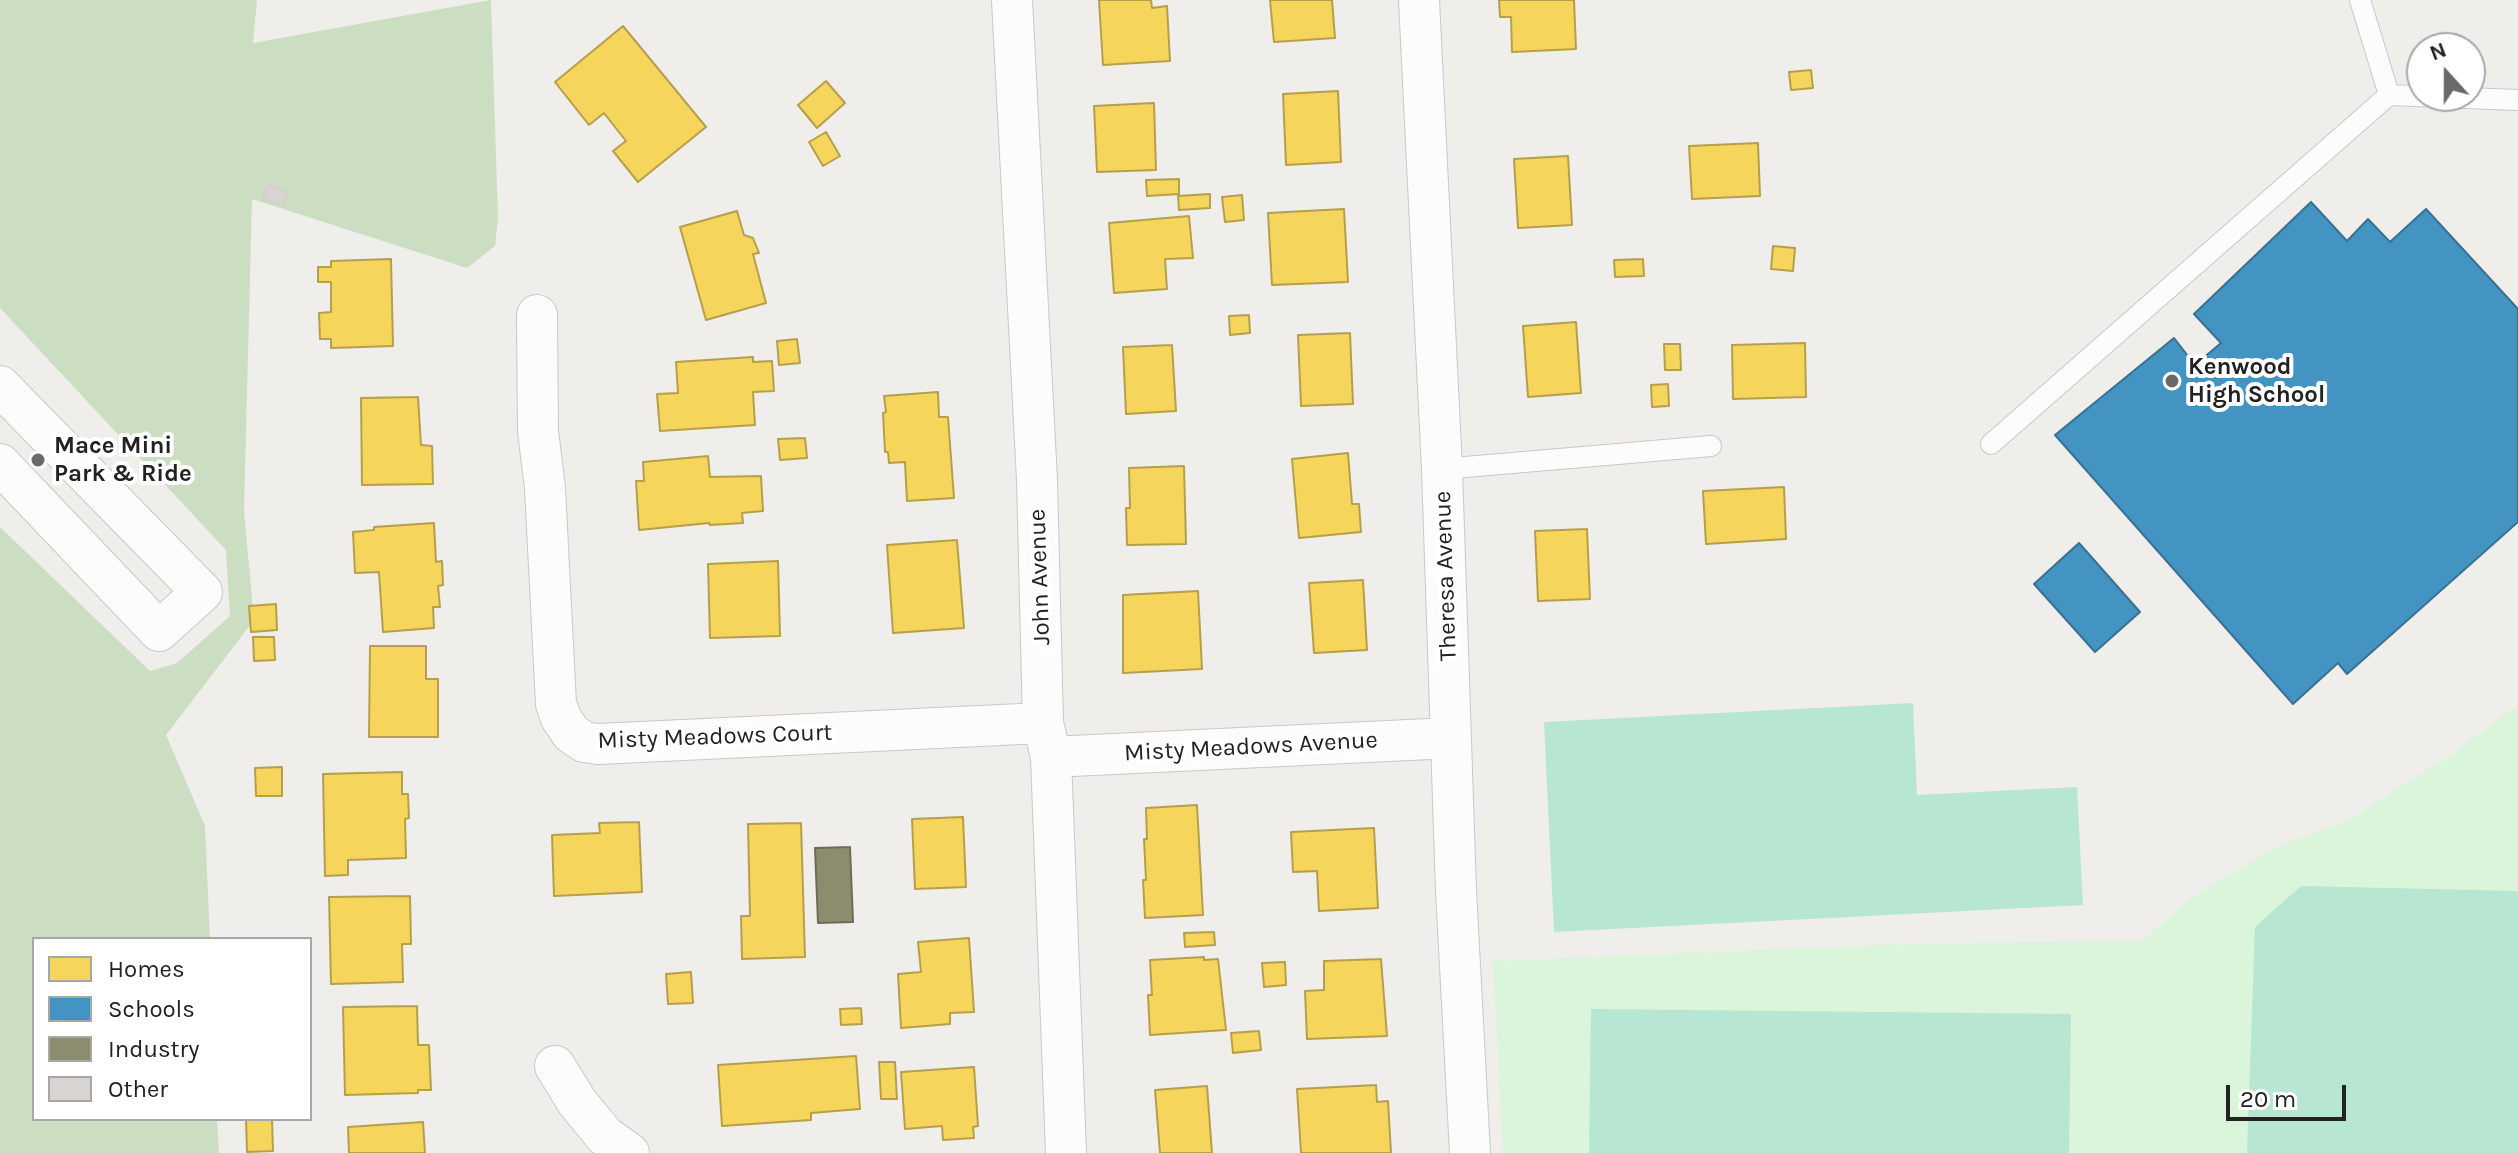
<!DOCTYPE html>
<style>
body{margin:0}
#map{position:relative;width:2518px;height:1153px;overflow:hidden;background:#f0eeeb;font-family:Karla,sans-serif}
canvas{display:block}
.legend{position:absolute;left:32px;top:937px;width:280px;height:184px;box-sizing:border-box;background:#fff;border:2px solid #a7a7a7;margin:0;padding:10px 14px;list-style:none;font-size:24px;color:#222}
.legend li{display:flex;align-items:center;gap:16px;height:40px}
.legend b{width:40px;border:2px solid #a7a7a7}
.north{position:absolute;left:2406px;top:32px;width:80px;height:80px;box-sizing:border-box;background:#fff;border:2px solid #a7a7a7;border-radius:50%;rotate:339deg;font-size:22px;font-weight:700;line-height:32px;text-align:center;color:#222}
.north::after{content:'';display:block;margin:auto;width:28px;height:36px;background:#6a6968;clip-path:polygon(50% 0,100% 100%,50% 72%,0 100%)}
.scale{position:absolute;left:2226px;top:1085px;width:120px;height:36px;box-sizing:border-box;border:4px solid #222;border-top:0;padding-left:10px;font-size:24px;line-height:28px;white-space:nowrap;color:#222;-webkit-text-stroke:6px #fff;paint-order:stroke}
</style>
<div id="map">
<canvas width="2518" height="1153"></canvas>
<ul class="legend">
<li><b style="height:22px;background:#f6d55c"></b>Homes</li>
<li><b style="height:22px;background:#4393c3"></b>Schools</li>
<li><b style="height:22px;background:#8c8c6e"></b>Industry</li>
<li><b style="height:22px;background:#d7d4d2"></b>Other</li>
</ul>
<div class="north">N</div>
<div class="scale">20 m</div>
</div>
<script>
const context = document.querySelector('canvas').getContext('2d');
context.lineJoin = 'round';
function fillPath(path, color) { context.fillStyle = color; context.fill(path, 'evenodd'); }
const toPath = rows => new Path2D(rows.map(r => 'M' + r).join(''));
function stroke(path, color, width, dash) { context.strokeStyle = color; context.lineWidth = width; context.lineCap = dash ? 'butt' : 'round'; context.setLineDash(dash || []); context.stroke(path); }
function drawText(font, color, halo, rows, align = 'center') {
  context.font = font + ' Karla,sans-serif'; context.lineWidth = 8; context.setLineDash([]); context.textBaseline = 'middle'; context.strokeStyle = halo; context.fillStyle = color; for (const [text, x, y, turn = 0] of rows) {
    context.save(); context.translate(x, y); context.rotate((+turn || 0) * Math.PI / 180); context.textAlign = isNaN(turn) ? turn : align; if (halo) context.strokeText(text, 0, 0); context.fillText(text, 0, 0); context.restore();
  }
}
const forest = toPath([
 [0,0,257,0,253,43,491,0,498,219,495,246,467,268,252,199,244,511,254,620,166,735,205,826,210,939,34,939,34,1119,217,1119,219,1153,0,1153,0,527,150,671,177,663,230,616,226,550,0,308]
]);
const park = toPath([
 [2518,704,2518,1153,1503,1153,1493,961,1931,943,2141,941,2195,896,2274,848,2351,819,2453,753]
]);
const pitch = toPath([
 [1913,703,1917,795,2077,787,2083,905,1554,932,1544,722],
 [2301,886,2518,891,2518,1153,2247,1153,2255,927],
 [1591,1009,2071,1014,2069,1153,1589,1153]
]);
const homes = toPath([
 [1099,0,1151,0,1152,8,1167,6,1170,61,1103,65,1099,0],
 [1270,0,1332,0,1335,38,1274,42,1270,0],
 [1499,0,1574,0,1576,49,1512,52,1511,17,1500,17,1499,0],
 [623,26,706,127,638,182,613,151,626,141,604,113,589,125,555,82,623,26],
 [1811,70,1813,88,1791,90,1789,72,1811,70],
 [826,81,845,103,817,128,798,105,826,81],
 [1338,91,1341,162,1286,165,1283,94,1338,91],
 [1154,103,1156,170,1097,172,1094,106,1154,103],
 [826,132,840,156,823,166,809,142,826,132],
 [1758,143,1760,196,1692,199,1689,146,1758,143],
 [1568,156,1572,225,1518,228,1514,159,1568,156],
 [1179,179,1179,194,1147,196,1146,180,1179,179],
 [1210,194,1210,208,1179,210,1178,196,1210,194],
 [1242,195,1244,220,1225,222,1222,197,1242,195],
 [1344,209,1348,282,1272,285,1268,213,1344,209],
 [737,211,744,235,753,238,759,253,753,254,766,303,706,320,680,227,737,211],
 [1189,216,1193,258,1165,259,1167,289,1114,293,1109,223,1189,216],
 [1773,246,1795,248,1793,271,1771,269,1773,246],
 [391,259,393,346,331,348,331,339,320,339,319,313,331,312,331,282,318,282,318,267,331,267,331,261,391,259],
 [1643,259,1644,276,1615,277,1614,260,1643,259],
 [1249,315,1250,333,1230,335,1229,316,1249,315],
 [1576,322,1581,393,1528,397,1523,326,1576,322],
 [1350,333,1353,404,1301,406,1298,335,1350,333],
 [797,339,800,363,779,365,777,341,797,339],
 [1805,343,1806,397,1733,399,1732,345,1805,343],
 [1664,344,1680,344,1681,370,1665,370,1664,344],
 [1172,345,1176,411,1126,414,1123,347,1172,345],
 [753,357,753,362,772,361,774,391,753,392,755,425,660,431,657,394,678,393,676,362,753,357],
 [1668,384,1669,406,1652,407,1651,385,1668,384],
 [938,392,939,417,948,417,954,498,907,501,905,462,889,463,888,452,885,452,883,413,886,412,884,396,938,392],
 [418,397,421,445,432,446,433,484,362,485,361,398,418,397],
 [805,438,807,458,780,460,778,439,805,438],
 [1348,453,1352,504,1359,504,1361,532,1299,538,1292,459,1348,453],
 [708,456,710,477,761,476,763,511,742,513,743,523,710,525,709,523,639,530,636,481,644,481,643,462,708,456],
 [1184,466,1186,544,1127,545,1126,508,1130,508,1129,468,1184,466],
 [1784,487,1786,539,1706,544,1703,491,1784,487],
 [434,523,436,562,442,561,443,585,438,586,440,607,433,607,434,628,383,632,379,572,355,573,353,532,374,530,374,527,434,523],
 [1587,529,1590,599,1538,601,1535,531,1587,529],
 [957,540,964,628,893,633,887,545,957,540],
 [778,561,780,636,710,638,708,564,778,561],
 [1363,580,1367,650,1314,653,1309,583,1363,580],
 [1198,591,1202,669,1123,673,1123,595,1198,591],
 [276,604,277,630,251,632,249,606,276,604],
 [253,637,274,637,275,660,254,661,253,637],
 [370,646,426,646,426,679,438,679,438,737,369,737,370,646],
 [282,767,282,796,256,796,255,768,282,767],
 [402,772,402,794,408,794,409,818,405,819,406,858,348,860,348,875,325,876,323,774,402,772],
 [1197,805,1203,915,1145,918,1143,880,1146,880,1144,839,1147,839,1146,808,1197,805],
 [963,817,966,887,915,889,912,819,963,817],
 [639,822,642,892,554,896,552,835,600,833,599,823,639,822],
 [801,823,805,957,742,959,741,916,750,916,748,824,801,823],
 [1374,828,1378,908,1319,911,1317,871,1293,872,1291,832,1374,828],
 [410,896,411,944,402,944,403,982,331,984,329,897,410,896],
 [1214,932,1215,945,1185,947,1184,933,1214,932],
 [969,938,974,1012,950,1013,950,1024,901,1028,898,974,921,972,918,942,969,938],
 [1204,957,1204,960,1218,959,1226,1030,1150,1035,1148,995,1152,995,1150,960,1204,957],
 [1381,959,1387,1036,1307,1039,1305,991,1324,990,1324,961,1381,959],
 [1285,962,1286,985,1264,987,1262,963,1285,962],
 [691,972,693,1003,668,1004,666,974,691,972],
 [417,1006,418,1045,429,1045,431,1090,418,1090,418,1093,345,1095,343,1007,417,1006],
 [861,1008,862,1024,841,1025,840,1009,861,1008],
 [1259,1031,1261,1050,1233,1053,1231,1033,1259,1031],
 [856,1056,860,1109,811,1113,811,1120,722,1126,718,1065,856,1056],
 [879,1062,895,1062,897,1099,881,1099,879,1062],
 [974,1067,978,1126,973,1127,974,1138,943,1140,942,1126,905,1129,901,1072,974,1067],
 [1376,1085,1377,1102,1388,1101,1391,1153,1301,1153,1297,1089,1376,1085],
 [1207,1086,1212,1153,1160,1153,1155,1090,1207,1086],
 [246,1119,272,1119,273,1151,247,1152,246,1119],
 [423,1122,425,1153,349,1153,348,1127,423,1122]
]);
const schools = toPath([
 [2311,202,2347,241,2368,219,2390,242,2426,209,2518,309,2518,522,2347,674,2338,663,2293,704,2055,435,2174,338,2195,365,2221,343,2194,314,2311,202],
 [2079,543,2140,612,2095,652,2034,584,2079,543]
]);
const industry = toPath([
 [850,847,853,922,818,923,815,848,850,847]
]);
const building = toPath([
 [268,184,288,193,283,206,262,198,268,184]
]);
const service = toPath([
 [2360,0,2389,95],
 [1991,444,2389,95,2518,100],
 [1442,469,1711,446]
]);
const minor = toPath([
 [1012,0,1037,480,1043,723,1051,757,1066,1153],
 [1419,0,1442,469,1456,891,1470,1153],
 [537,315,538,431,545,488,556,704,561,718,571,733,584,742,598,744,1043,723],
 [0,386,202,592,159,631,0,464],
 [1051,757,1451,738],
 [555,1066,577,1102,605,1136,629,1153]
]);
const markers = [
 [2172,381,8,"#6a6968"],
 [38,460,8,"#6a6968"]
];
const poiNames = [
 ["Kenwood",2188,367],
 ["High School",2188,395],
 ["Mace Mini",54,446],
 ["Park & Ride",54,474]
];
const streetNames = [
 ["Theresa Avenue",1446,576,-92],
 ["John Avenue",1040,577,-92],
 ["Misty Meadows Court",715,737,-2],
 ["Misty Meadows Avenue",1251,747,-3]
];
fillPath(forest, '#cbdec1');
fillPath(park, '#daf5da');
fillPath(pitch, '#b7e6d2');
fillPath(homes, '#f6d55c');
stroke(homes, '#b69f4b', 2);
fillPath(schools, '#4393c3');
stroke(schools, '#397193', 2);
fillPath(industry, '#8c8c6e');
stroke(industry, '#6c6c57', 2);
fillPath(building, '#d7d4d2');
stroke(building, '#d3d0cc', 2);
stroke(service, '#c9c8c7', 22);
stroke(minor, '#c9c8c7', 42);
stroke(service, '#fdfcfc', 20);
stroke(minor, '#fdfcfc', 40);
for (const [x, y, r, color] of markers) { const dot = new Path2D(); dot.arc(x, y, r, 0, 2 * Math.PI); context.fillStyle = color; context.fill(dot); stroke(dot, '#fff', 3); }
drawText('bold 24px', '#222', '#fff', poiNames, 'left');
drawText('24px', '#222', '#fff', streetNames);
</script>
